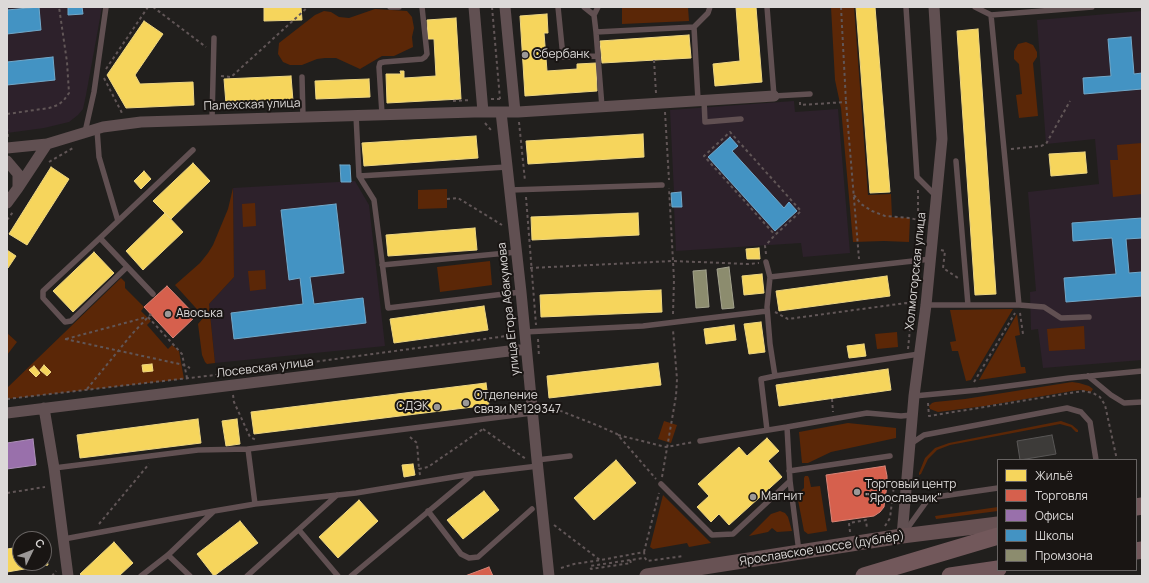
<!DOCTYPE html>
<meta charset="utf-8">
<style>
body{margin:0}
#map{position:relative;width:1149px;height:583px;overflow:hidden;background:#211f1d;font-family:Manrope,sans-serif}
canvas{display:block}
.frame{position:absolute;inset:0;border:8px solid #dcd9d8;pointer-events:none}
.legend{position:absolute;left:997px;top:459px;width:140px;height:112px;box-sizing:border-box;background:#191513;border:1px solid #676362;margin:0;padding:5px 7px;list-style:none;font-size:12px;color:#dcd9d8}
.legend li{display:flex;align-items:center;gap:8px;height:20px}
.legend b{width:20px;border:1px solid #676362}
.north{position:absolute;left:12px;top:531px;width:40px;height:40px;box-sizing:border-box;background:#191513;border:1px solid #676362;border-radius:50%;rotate:47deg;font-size:11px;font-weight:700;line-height:16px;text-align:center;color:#dcd9d8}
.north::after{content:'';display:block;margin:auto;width:14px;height:18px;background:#9b9897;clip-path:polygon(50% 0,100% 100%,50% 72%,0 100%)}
</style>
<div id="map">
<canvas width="1149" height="583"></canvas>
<div class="frame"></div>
<ul class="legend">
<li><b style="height:11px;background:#f6d55c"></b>Жильё</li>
<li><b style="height:11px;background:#d6604d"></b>Торговля</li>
<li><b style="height:11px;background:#9970ab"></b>Офисы</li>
<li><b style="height:11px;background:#4393c3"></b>Школы</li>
<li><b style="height:11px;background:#8c8c6e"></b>Промзона</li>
</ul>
<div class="north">С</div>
</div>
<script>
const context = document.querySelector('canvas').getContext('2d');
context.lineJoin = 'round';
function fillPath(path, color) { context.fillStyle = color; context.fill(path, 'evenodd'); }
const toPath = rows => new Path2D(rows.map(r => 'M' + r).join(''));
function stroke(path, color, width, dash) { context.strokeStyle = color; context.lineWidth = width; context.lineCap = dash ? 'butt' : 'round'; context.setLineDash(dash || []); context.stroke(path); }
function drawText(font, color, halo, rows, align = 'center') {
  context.font = font + ' Manrope,sans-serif'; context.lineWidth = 4; context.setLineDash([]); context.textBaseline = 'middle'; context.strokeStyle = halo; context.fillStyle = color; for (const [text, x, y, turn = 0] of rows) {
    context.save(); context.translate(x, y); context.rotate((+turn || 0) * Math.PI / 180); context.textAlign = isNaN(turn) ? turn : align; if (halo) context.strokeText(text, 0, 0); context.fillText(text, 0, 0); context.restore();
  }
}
const education = toPath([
 [7,7,102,7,86,95,83,109,78,115,69,122,44,128,7,133],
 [1142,11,1142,360,1043,368,1038,329,1031,330,1030,292,1036,291,1028,192,1099,184,1095,139,1046,144,1037,20],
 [794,101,795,112,838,109,850,253,803,257,801,243,676,251,674,207,682,207,681,192,674,193,670,110],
 [355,181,369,205,385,346,215,363,209,304,234,277,233,188]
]);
const green = toPath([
 [622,7,688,7,689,21,622,24],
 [831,7,854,7,868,195,891,194,892,217,910,218,909,242,884,241,853,242,841,108,835,80],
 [375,9,407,11,412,17,414,28,412,37,413,47,394,56,382,56,360,69,336,58,325,58,317,59,302,65,290,65,283,62,278,54,279,43,315,15,324,11,331,12,339,17,349,18],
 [1026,42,1033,45,1037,52,1037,57,1033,63,1038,116,1019,118,1016,95,1022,94,1019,64,1014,59,1014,51,1018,44],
 [1142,143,1142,194,1113,197,1110,160,1118,160,1117,145],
 [233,188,234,277,209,304,215,363,207,364,205,362,202,355,198,324,204,317,175,285,200,263,208,253,213,245,228,209],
 [447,189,447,208,418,209,418,190],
 [255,203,256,226,243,227,242,204],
 [490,261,492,285,440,292,437,267],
 [265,270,266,289,250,291,248,271],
 [121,278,125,282,125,288,144,307,141,311,151,321,147,325,168,349,172,345,179,351,184,379,7,399,7,388],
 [1013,309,971,380,966,381,958,351,952,351,950,342,956,341,950,310],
 [1017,314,1020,335,1015,336,1021,367,1025,367,1026,373,979,380],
 [1084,326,1085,349,1049,351,1047,329],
 [897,332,898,347,877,349,875,334],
 [7,333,17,342,7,355],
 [1072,382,1079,383,1089,386,1093,389,1091,392,1081,390,1072,391,985,406,938,412,930,409,929,406,932,403,935,402,965,399],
 [664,421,677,425,671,443,658,439],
 [1061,421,1072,425,1078,430,1078,432,1076,432,1071,427,1060,424,950,445,937,450,928,459,921,474,919,475,919,473,925,458,935,448,949,443],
 [848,423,896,428,896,438,831,452,808,463,802,463,799,432],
 [805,476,808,476,809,478,811,487,820,486,827,531,808,534,804,531,797,495,804,488,804,478],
 [663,495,711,543,689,547,687,543,653,549,650,547],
 [998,507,998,511,936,519,935,516],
 [780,511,785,513,788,517,792,531,777,532,772,528,768,532,749,536,771,514]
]);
const homes = toPath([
 [264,7,301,7,302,20,264,21,264,7],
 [736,7,756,7,762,82,715,86,713,64,740,61,736,7],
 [856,7,875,7,890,192,870,193,856,7],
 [547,14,548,33,544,33,547,71,577,69,577,64,596,63,597,91,525,96,520,16,547,14],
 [456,18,461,99,387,103,386,74,401,74,400,71,404,71,404,78,436,76,434,39,428,39,427,20,456,18],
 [144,21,163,34,135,75,140,84,193,82,194,105,126,108,107,75,144,21],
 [978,29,996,294,975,295,957,31,978,29],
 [689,35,691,58,602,63,600,41,689,35],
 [291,76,293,101,226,104,224,79,291,76],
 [369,79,370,97,316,99,315,81,369,79],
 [643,134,644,157,528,164,526,141,643,134],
 [476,136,478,158,364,166,362,143,476,136],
 [1085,152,1087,173,1051,176,1049,154,1085,152],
 [193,163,210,181,171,219,153,201,193,163],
 [51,167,69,179,27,245,9,234,51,167],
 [144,171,151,179,141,189,134,181,144,171],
 [165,213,183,232,143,270,126,251,165,213],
 [638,213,639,235,532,240,531,217,638,213],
 [475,228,477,250,388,256,386,235,475,228],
 [759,248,760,259,747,259,746,249,759,248],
 [7,250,16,256,8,268,7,266,7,250],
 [94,252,114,273,73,312,53,291,94,252],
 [762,274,764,293,744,295,742,276,762,274],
 [887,276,890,296,779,311,776,291,887,276],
 [661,290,662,312,541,317,540,295,661,290],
 [484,306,488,330,394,343,390,319,484,306],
 [761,322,765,352,749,354,744,324,761,322],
 [734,325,736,340,706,344,704,329,734,325],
 [864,344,866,356,849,358,847,346,864,344],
 [658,363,661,385,549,398,547,376,658,363],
 [152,364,153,371,143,372,142,365,152,364],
 [44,365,51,372,47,376,40,370,44,365],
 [34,366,40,373,36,377,29,370,34,366],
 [888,369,891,390,779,406,776,385,888,369],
 [486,383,489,405,254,434,251,412,486,383],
 [198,419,201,443,80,458,77,435,198,419],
 [237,419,240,444,226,446,222,421,237,419],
 [767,438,779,451,768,461,782,477,729,525,719,514,711,522,697,507,709,496,698,484,739,447,747,456,767,438],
 [616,460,636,483,594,520,574,498,616,460],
 [413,464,415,475,404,477,402,465,413,464],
 [484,491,499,510,463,539,447,520,484,491],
 [359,500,378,521,338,558,319,537,359,500],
 [240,521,258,543,214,576,197,554,240,521],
 [114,542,133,563,119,576,82,576,80,574,114,542],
 [44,543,48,565,7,572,7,549,20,547,20,563,44,563,44,543]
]);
const shops = toPath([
 [167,286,196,316,173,338,144,307,167,286],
 [885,466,887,476,887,485,884,507,880,512,874,516,832,522,826,475,885,466],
 [489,567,493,576,465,576,489,567]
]);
const offices = toPath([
 [33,439,36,465,7,469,7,443,33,439]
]);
const schools = toPath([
 [39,7,41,30,7,34,7,10,39,7],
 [68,7,82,7,83,14,68,15,68,7],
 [1131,37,1134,74,1142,73,1142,89,1084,94,1083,78,1111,76,1108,39,1131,37],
 [53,57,55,80,7,85,7,61,7,62,53,57],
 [730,137,738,146,732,151,784,208,789,202,797,211,775,231,708,157,730,137],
 [340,165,350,165,351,182,341,182,340,165],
 [681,192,682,207,672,207,671,193,681,192],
 [336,204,344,273,310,277,314,304,363,298,366,323,234,339,231,313,303,304,300,278,289,280,281,210,336,204],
 [1142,218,1142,238,1126,239,1129,273,1142,272,1142,296,1066,302,1064,278,1116,274,1112,238,1073,241,1072,223,1142,218]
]);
const industry = toPath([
 [729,267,734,308,722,309,717,269,729,267],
 [706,270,709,307,696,308,693,271,706,270]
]);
const building = toPath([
 [1052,435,1056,454,1020,460,1017,441,1052,435]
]);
const path = toPath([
 [153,7,206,47],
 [492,7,500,99],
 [841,7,846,102],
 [654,60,656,93],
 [106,69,148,7],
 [221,76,231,77,308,7],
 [104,78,122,113],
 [491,99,500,99],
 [453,101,471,100],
 [800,102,800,105,846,102,859,259],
 [665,112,669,180],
 [7,114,49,108,58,105,64,100,69,93,67,62,59,7],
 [519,122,525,181],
 [485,123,491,130],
 [7,128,8,138],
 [1011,149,1041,146,1046,144,1070,101],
 [49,162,73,148],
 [854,195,861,204,872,211,885,216,910,218,918,220],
 [526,197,536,325],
 [447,199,458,198,502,225],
 [7,220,13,212],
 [941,250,945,251,943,268,958,278],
 [917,253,918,220,918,190],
 [766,254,765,246,775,235,801,211,730,132,704,156,775,235],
 [530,268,673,261,669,188],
 [775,312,788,319,906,303,912,305],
 [1020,313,1023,334],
 [673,314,674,280,673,261,748,264,759,263],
 [148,317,182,354,187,378],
 [65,339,184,365,190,368],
 [66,339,147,317],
 [538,339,539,357],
 [908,349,916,268],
 [974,382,1015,313],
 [87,389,132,334,151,314],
 [233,395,234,402,250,437,256,440],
 [7,399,224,374,514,335],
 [832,399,833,412],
 [928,403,929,416,1083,391,1093,393,1100,397,1105,405,1117,460],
 [543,404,599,426,617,434,656,479],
 [483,429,526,459],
 [618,435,666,447,694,442],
 [410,437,417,443,419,469],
 [420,475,419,469,428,467,483,429,483,428],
 [662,477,676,396,677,379,673,330],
 [7,493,45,487],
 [99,524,149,464],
 [554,525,600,560],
 [885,526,890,518,894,485],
 [850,532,849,523,866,520,867,529],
 [644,552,659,493],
 [630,560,631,563,591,569,590,566,644,558],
 [561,568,574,564,601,560,644,552,645,558,647,561,684,556],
 [52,576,56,571]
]);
const lane = toPath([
 [390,7,399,7],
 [558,7,563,57,598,56],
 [584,7,594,15,596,32],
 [767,7,774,96,810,94],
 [906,7,917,177,936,196],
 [975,7,991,15,1092,7],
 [594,15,598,7],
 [694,27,708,13,710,7],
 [302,77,303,117],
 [704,100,705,122,741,119],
 [602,107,596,32,694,27,698,100],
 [382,114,379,67,380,63,384,62,422,59,425,57,427,54,422,7],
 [356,115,359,176,374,200,388,308,521,292],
 [212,119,214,38],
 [97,129,99,157,118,221,100,238,153,294],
 [85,132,94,92,106,7],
 [956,161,968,305],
 [359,176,507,167],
 [510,190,662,185],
 [118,221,193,150],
 [100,238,43,291,43,298,65,322,71,321,127,267],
 [766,262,770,277,767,307,770,344,775,376],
 [382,265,517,252],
 [770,277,931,259],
 [926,305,1019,305,991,15],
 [1019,305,1044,307,1061,318,1089,317],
 [524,332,643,326,767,311],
 [1088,376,1111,395,1124,403,1142,402],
 [914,396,978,390,1069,378,1142,371],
 [767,430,761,379,775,376,919,354],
 [700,441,787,427],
 [909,445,924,435,1067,408,1081,412,1090,422,1096,460],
 [248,449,255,504],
 [537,460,570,456],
 [54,468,198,450,248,449,532,413],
 [789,471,890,456],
 [790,481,799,552],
 [661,484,712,535,733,534,790,481,787,427,867,413,901,416,912,415],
 [428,511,461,554,469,558,478,557,532,509],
 [299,530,338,576],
 [904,533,929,498,998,488],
 [64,539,214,511],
 [168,555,190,576],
 [141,576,168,555,214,511,255,504,356,493,472,474,538,466],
 [247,576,337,495],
 [351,576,472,475]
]);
const street = toPath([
 [474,7,483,112],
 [505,7,515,112],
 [501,112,521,292,537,460,549,576],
 [7,148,47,144,103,127,141,122,474,112,518,112,774,96],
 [7,161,18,174,18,188,7,203],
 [18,188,47,144],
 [44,408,54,468,68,576],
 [7,413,517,350,526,350],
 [902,536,914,396,926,305,942,139,934,7]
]);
const secondary = toPath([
 [647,576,902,536,998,524]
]);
const primary = toPath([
 [1136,507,1142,506],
 [1136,551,1142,550],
 [864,576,998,536],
 [950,576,998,569]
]);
const markers = [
 [525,55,4,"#9b9897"],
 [168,314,4,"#9b9897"],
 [466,403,4,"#9b9897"],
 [437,407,4,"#9b9897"],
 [857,492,4,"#9b9897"],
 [753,497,4,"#9b9897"]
];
const poiNames = [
 ["Сбербанк",533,55],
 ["Авоська",176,314],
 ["Отделение",474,396],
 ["связи №129347",474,410],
 ["СДЭК",429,407,"right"],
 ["Торговый центр",865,485],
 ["\"Ярославчик\"",865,499],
 ["Магнит",761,497]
];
const streetNames = [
 ["Палехская улица",252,105,-2],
 ["Холмогорская улица",916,271,-84],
 ["улица Егора Абакумова",509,309,-96],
 ["Лосевская улица",265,368,-7],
 ["Ярославское шоссе (дублёр)",822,549,-9]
];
fillPath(education, '#2d212b');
fillPath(green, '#5b2707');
fillPath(homes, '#f6d55c');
stroke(homes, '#eed681', 1);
fillPath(shops, '#d6604d');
stroke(shops, '#d88477', 1);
fillPath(offices, '#9970ab');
stroke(offices, '#ad90b8', 1);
fillPath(schools, '#4393c3');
stroke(schools, '#71a8c9', 1);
fillPath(industry, '#8c8c6e');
stroke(industry, '#a4a38e', 1);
fillPath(building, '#3d3b39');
stroke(building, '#595756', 1);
stroke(path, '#615657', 2, [3, 3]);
stroke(lane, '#615052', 5.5);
stroke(street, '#615052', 11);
stroke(secondary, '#685254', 15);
stroke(primary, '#72585b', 17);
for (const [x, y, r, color] of markers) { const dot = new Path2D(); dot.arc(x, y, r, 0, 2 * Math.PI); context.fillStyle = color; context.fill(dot); stroke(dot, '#191513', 1.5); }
drawText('12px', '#dcd9d8', '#191513', poiNames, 'left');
drawText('12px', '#dcd9d8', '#191513', streetNames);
</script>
